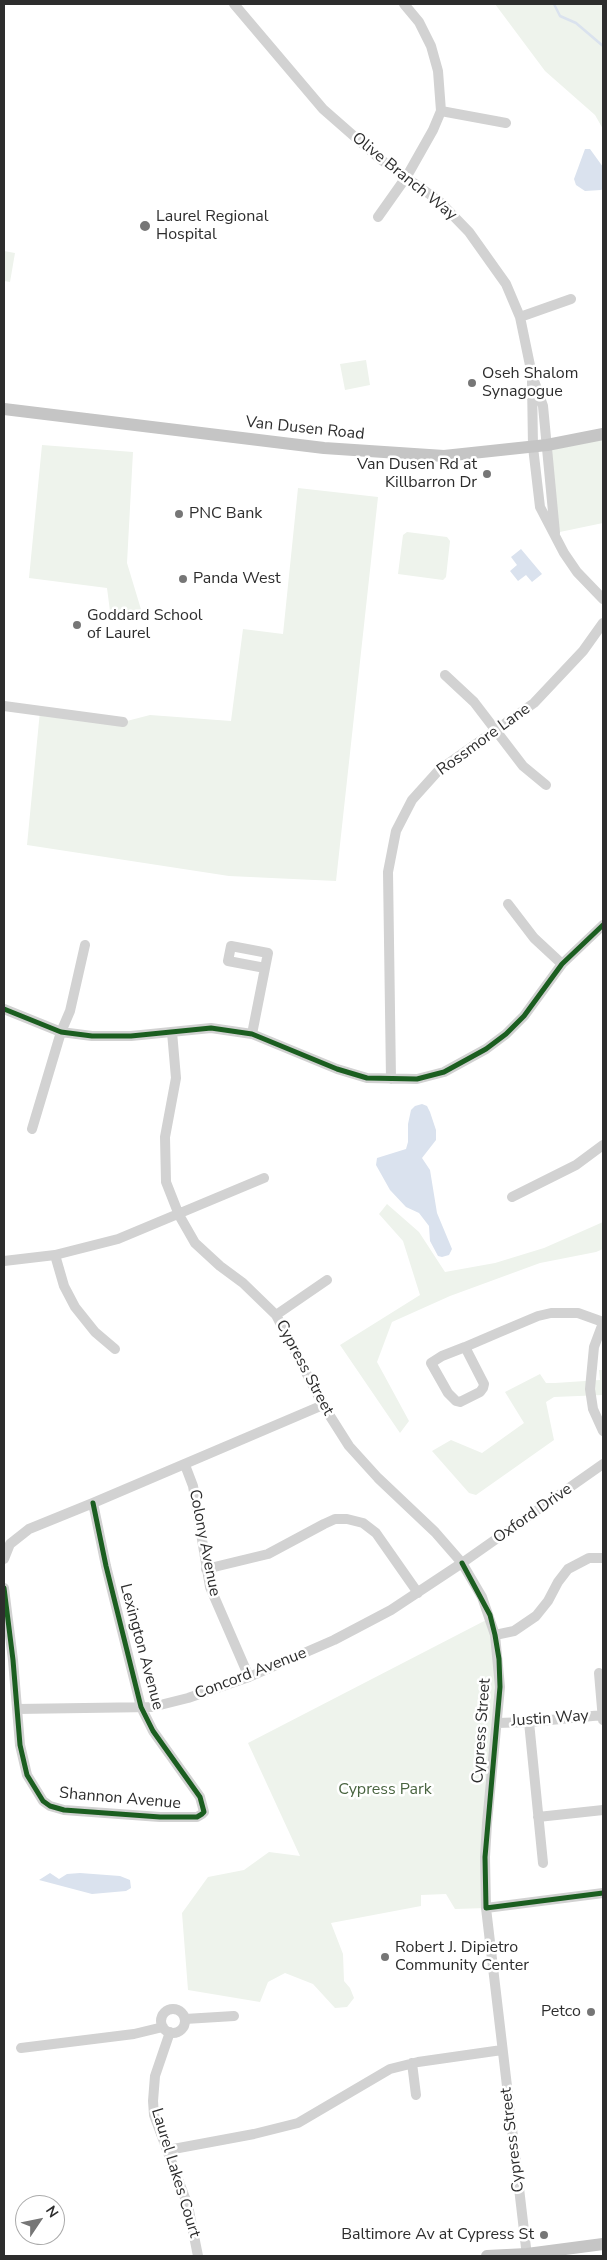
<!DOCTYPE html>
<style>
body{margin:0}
#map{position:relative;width:607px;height:2260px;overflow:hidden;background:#fff;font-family:"Nunito Sans",sans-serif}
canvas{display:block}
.frame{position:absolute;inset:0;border:5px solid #2d2d2d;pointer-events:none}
.north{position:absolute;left:15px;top:2195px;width:50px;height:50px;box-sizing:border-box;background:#fff;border:1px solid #ababab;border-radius:50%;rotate:56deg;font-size:14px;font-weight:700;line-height:20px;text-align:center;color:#2d2d2d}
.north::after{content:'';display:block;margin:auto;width:18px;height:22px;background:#767676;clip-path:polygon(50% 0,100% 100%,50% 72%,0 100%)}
</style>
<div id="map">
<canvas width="607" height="2260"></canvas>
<div class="frame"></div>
<div class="north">N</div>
</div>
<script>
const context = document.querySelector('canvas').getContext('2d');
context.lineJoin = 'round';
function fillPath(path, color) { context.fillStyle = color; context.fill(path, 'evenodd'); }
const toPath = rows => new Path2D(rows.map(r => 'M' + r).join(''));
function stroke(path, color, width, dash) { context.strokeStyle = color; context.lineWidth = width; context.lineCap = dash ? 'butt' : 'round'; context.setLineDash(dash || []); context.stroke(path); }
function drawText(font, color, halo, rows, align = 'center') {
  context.font = font + ' "Nunito Sans",sans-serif'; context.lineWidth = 5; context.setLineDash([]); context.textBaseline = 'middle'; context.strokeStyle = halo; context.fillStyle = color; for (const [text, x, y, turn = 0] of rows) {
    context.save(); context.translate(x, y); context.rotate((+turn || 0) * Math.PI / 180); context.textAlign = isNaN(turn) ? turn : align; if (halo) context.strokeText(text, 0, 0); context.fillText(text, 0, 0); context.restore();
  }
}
const green = toPath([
 [495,4,603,4,603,129,595,115,545,71],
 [4,251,15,253,10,282,4,281],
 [366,360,370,385,345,390,340,364],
 [603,434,603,523,555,533,547,445],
 [42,445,133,452,127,563,143,616,111,619,107,588,29,578],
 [298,488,378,497,336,881,229,876,27,845,40,711,123,722,150,715,231,721,243,629,283,634],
 [407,532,447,537,450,541,446,577,443,580,398,574,403,535],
 [387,1204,419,1232,445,1272,495,1263,544,1248,603,1222,603,1249,596,1252,540,1263,450,1296,392,1322,377,1362,409,1421,400,1433,340,1345,420,1295,403,1241,379,1214],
 [599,1370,603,1370,603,1395,554,1397,546,1402,554,1440,476,1495,469,1493,432,1451,451,1440,482,1453,524,1423,505,1392,540,1374,546,1383,555,1383,600,1380],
 [490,1618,497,1647,486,1908,455,1909,446,1894,421,1895,421,1906,331,1923,343,1954,344,1981,350,1988,354,1998,347,2007,335,2008,313,1984,285,1973,268,1982,260,2002,188,1990,182,1913,208,1877,244,1870,269,1852,300,1856,248,1743]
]);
const water = toPath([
 [585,149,590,149,603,167,603,189,601,190,585,191,576,185,574,179],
 [521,549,542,574,532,582,526,575,518,581,510,571,517,565,511,557],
 [422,1104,427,1106,430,1112,436,1130,436,1140,422,1158,430,1170,437,1213,452,1249,449,1255,442,1257,438,1256,430,1241,429,1226,419,1213,406,1207,390,1190,376,1165,377,1158,406,1149,408,1142,408,1124,411,1110,415,1106],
 [50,1873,59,1879,67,1874,80,1873,120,1876,130,1880,131,1888,126,1891,92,1894,39,1880]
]);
const stream = toPath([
 [554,4,560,16,576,23,603,46]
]);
const minor = toPath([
 [234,4,323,109,380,159,439,201,469,232,506,284,520,317,532,375,543,406,555,533],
 [441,111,506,123],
 [378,217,407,176,433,130,441,111,438,71,431,46,419,22,404,4],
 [520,317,571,299],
 [532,381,533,447,540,507,564,553,577,572,603,599],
 [445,675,474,702,523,766,546,785],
 [4,706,123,722],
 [508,904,534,938,562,964],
 [4,1009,61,1032,92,1036,131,1036,211,1028,252,1034,337,1069,367,1078,417,1079,444,1072,486,1049,506,1034,524,1016,562,964,603,925],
 [172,1032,176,1078,165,1137,166,1182,179,1215,195,1243,220,1266,243,1283,276,1315,323,1405,349,1446,378,1478,435,1532,462,1563,482,1597,495,1635,500,1687,487,1823,485,1857,486,1908,527,2256],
 [252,1034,268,953,231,946,228,961,265,968],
 [391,1079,388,872,396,831,412,800,439,770,534,703,583,651,603,623],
 [32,1129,61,1032,70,1011,85,945],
 [512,1197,576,1165,603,1145],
 [55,1255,64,1286,75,1307,95,1332,115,1349],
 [4,1261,55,1255,118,1239,264,1178],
 [276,1315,327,1280],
 [603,1323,594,1347,590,1389,593,1409,603,1431],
 [465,1347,484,1384,483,1388,480,1392,460,1402,456,1401,448,1393,431,1363,442,1356,465,1347,500,1332,538,1316,551,1313,578,1313,603,1322],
 [185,1465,193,1486,210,1587,249,1677],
 [4,1559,10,1544,29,1529,93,1503,323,1405],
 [206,1569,268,1554,324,1524,335,1519,347,1519,363,1523,376,1533,418,1593],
 [4,1588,13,1660,20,1745,27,1775,43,1801,50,1806,64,1810,160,1817,197,1817,202,1814,204,1812,200,1797,153,1731,141,1707,106,1566,93,1503],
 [495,1635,514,1631,536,1616,548,1601,558,1582,568,1569,589,1558,603,1558],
 [599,1673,603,1720],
 [17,1709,152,1707,188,1698,249,1677,334,1640,391,1610,462,1563,603,1464],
 [529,1722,543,1863],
 [497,1723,529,1722,603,1715],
 [538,1817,603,1810],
 [486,1908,603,1893],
 '161 2021a12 12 0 1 1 24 0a12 12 0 1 1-24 0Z',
 [185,2019,234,2016],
 [170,2032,155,2076,153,2101,154,2115,188,2206,198,2256],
 [21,2048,134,2034,163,2027],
 [412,2063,416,2095],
 [168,2150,254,2134,298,2123,390,2069,418,2062,502,2050]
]);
const major = toPath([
 [4,409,324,448,444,456,547,445,603,434],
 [487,2256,527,2254,603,2244]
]);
const cycleway = toPath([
 [4,1009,61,1032,92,1036,131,1036,211,1028,252,1034,337,1069,367,1078,417,1079,444,1072,486,1049,506,1034,524,1016,562,964,603,925],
 [462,1563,490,1615,495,1635,499,1659,500,1687,485,1857,486,1908,603,1893],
 [4,1588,13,1660,20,1745,27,1775,43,1801,50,1806,64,1810,160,1817,197,1817,202,1814,204,1812,200,1797,153,1731,141,1707,106,1566,93,1503]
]);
const markers = [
 [145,226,6,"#767676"],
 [472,383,5,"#767676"],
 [487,474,5,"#767676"],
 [179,514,5,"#767676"],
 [183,579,5,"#767676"],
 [77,625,5,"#767676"],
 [385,1957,5,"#767676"],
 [591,2012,5,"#767676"],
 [544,2235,5,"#767676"]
];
const streetNames = [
 ["Olive Branch Way",404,177,39],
 ["Van Dusen Road",305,429,6],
 ["Rossmore Lane",484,740,-36],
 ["Cypress Street",304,1368,62],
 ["Oxford Drive",533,1514,-35],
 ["Colony Avenue",204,1543,79],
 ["Lexington Avenue",141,1647,75],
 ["Concord Avenue",251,1674,-21],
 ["Justin Way",550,1719,-4],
 ["Cypress Street",482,1731,-86],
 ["Shannon Avenue",120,1799,5],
 ["Cypress Street",513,2140,-97],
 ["Laurel Lakes Court",175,2173,73]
];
const poiNames = [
 ["Laurel Regional",156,217],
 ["Hospital",156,235],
 ["Oseh Shalom",482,374],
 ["Synagogue",482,392],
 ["Van Dusen Rd at",477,465,"right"],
 ["Killbarron Dr",477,483,"right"],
 ["PNC Bank",189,514],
 ["Panda West",193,579],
 ["Goddard School",87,616],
 ["of Laurel",87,634],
 ["Robert J. Dipietro",395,1948],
 ["Community Center",395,1966],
 ["Petco",581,2012,"right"],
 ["Baltimore Av at Cypress St",534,2235,"right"]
];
const parkNames = [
 ["Cypress Park",385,1790]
];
fillPath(green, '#eef3ec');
fillPath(water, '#dae2ee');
stroke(stream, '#dae2ee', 2.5);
stroke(minor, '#d2d2d2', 10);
stroke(major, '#c5c5c5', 12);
stroke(cycleway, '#1b5e20', 5);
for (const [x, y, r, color] of markers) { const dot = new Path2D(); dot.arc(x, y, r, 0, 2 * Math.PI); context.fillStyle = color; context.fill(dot); stroke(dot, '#fff', 2); }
drawText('16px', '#2d2d2d', '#fff', streetNames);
drawText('16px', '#2d2d2d', '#fff', poiNames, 'left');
drawText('16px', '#496440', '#fff', parkNames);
</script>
